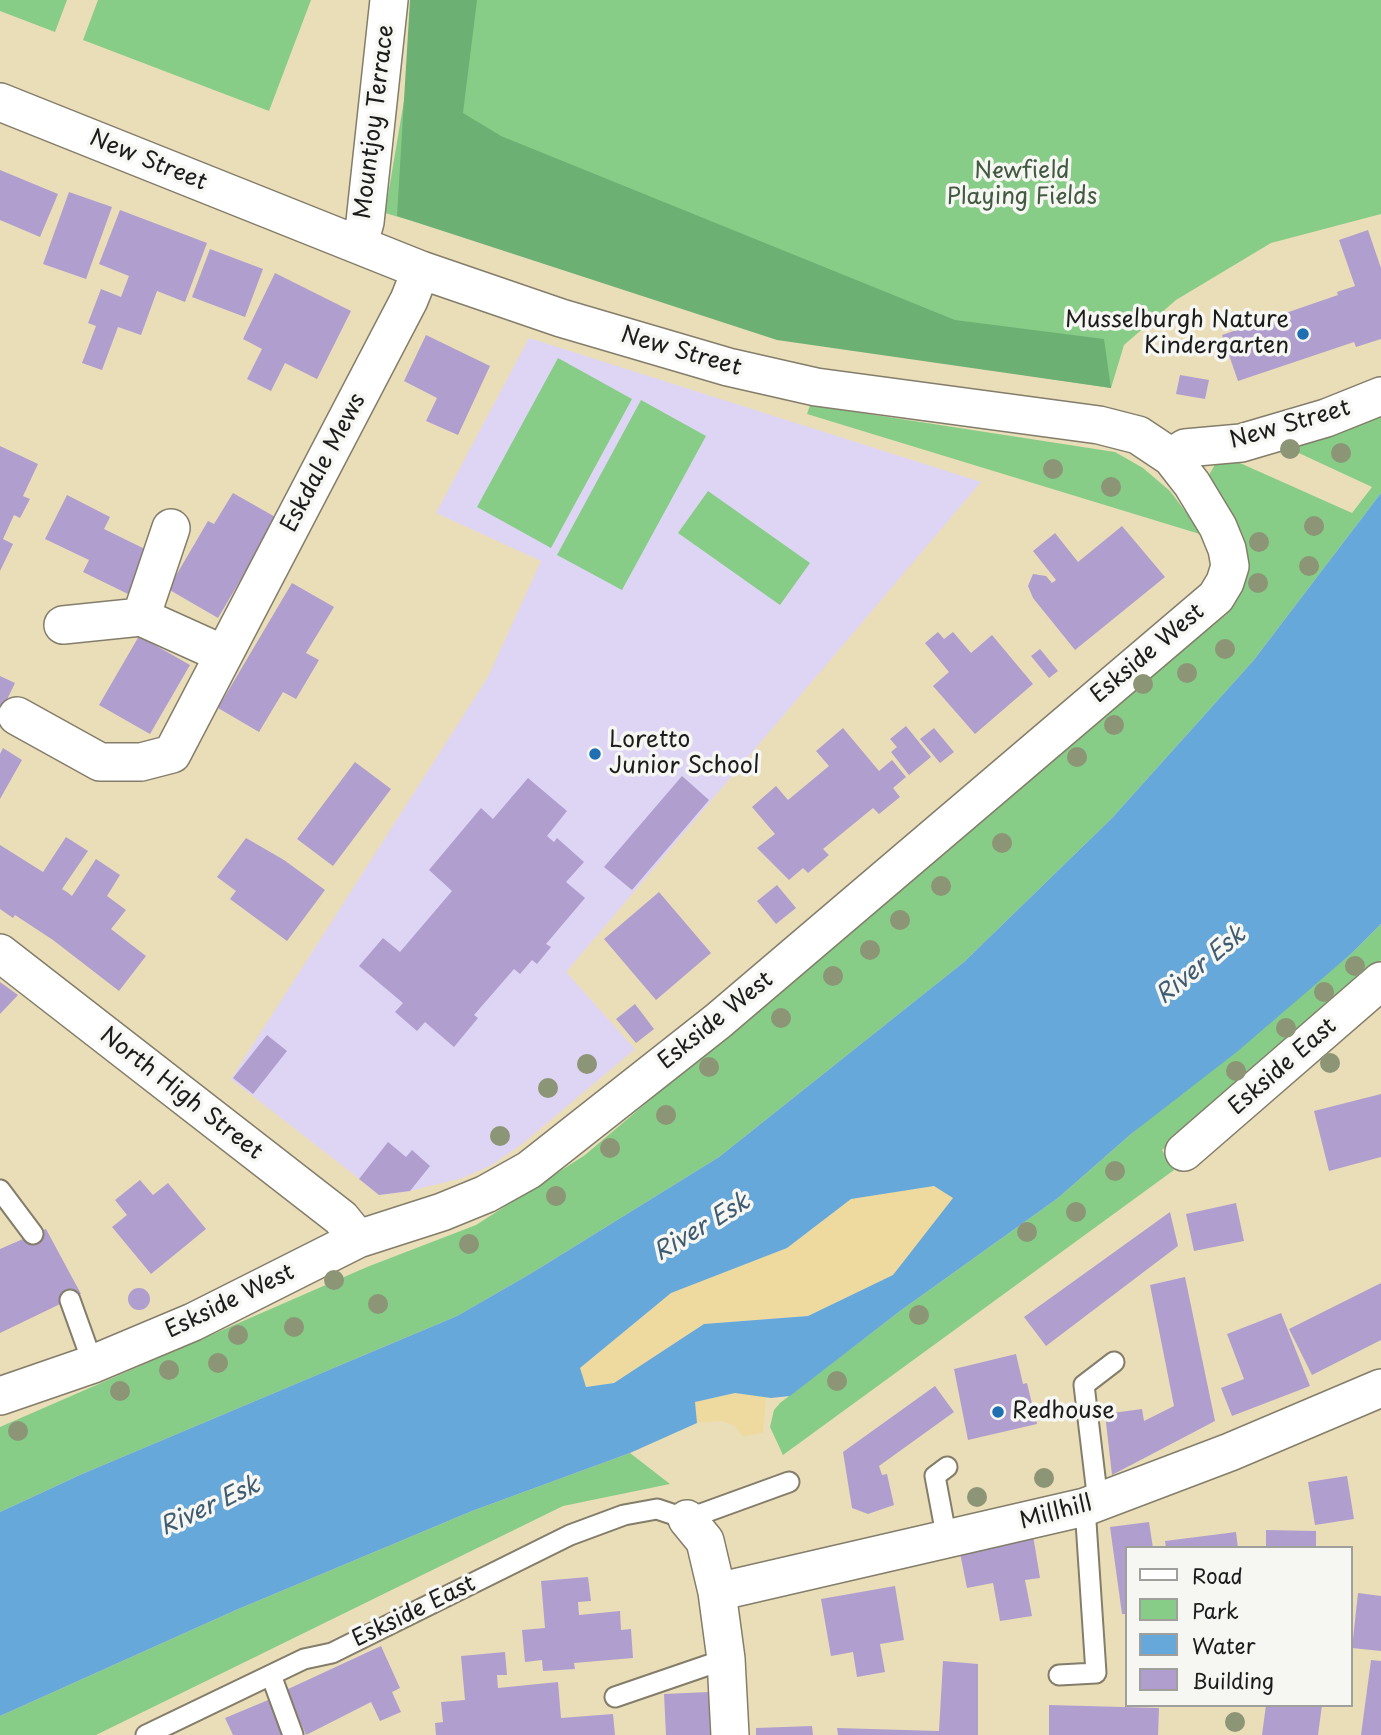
<!DOCTYPE html>
<style>
body{margin:0}
#map{position:relative;width:1381px;height:1735px;overflow:hidden;background:#eadeb9;font-family:"Playpen Sans",sans-serif}
canvas{display:block}
.legend{position:absolute;left:1125px;top:1546px;width:228px;height:161px;box-sizing:border-box;background:#f6f6f2;border:2px solid #9f9f9c;margin:0;padding:9px 12px;list-style:none;font-size:21px;color:#1c1c1c}
.legend li{display:flex;align-items:center;gap:14px;height:35px}
.legend b{width:35px;border:2px solid #9f9f9c}
</style>
<div id="map">
<canvas width="1381" height="1735"></canvas>
<ul class="legend">
<li><b style="height:9px;background:#fff"></b>Road</li>
<li><b style="height:19px;background:#87cd87"></b>Park</li>
<li><b style="height:19px;background:#67a8db"></b>Water</li>
<li><b style="height:19px;background:#b09ece"></b>Building</li>
</ul>
</div>
<script>
const context = document.querySelector('canvas').getContext('2d');
context.lineJoin = 'round';
function fillPath(path, color) { context.fillStyle = color; context.fill(path, 'evenodd'); }
const toPath = rows => new Path2D(rows.map(r => 'M' + r).join(''));
function stroke(path, color, width, dash) { context.strokeStyle = color; context.lineWidth = width; context.lineCap = dash ? 'butt' : 'round'; context.setLineDash(dash || []); context.stroke(path); }
function drawText(font, color, halo, rows, align = 'center') {
  context.font = font + ' "Playpen Sans",sans-serif'; context.lineWidth = 7; context.setLineDash([]); context.textBaseline = 'middle'; context.strokeStyle = halo; context.fillStyle = color; for (const [text, x, y, turn = 0] of rows) {
    context.save(); context.translate(x, y); context.rotate((+turn || 0) * Math.PI / 180); context.textAlign = isNaN(turn) ? turn : align; if (halo) context.strokeText(text, 0, 0); context.fillText(text, 0, 0); context.restore();
  }
}
const built = toPath([
 [529,338,981,482,566,972,635,1049,522,1144,490,1166,462,1178,410,1191,380,1195,231,1079,488,677,541,561,436,513]
]);
const green = toPath([
 [0,0,67,0,55,32,0,11],
 [98,0,311,0,269,111,83,40],
 [421,0,1381,0,1381,214,1271,243,1176,300,1124,345,1111,388,844,348,385,213],
 [558,358,632,399,551,548,477,507],
 [641,400,706,436,622,590,557,555],
 [810,405,1115,452,1143,468,1170,491,1203,535,807,414],
 [1381,406,1381,493,1253,661,1112,818,964,962,719,1157,530,1274,457,1316,82,1474,0,1512,0,1427,367,1267,476,1225,585,1155,1111,708,1227,614,1245,577,1248,555,1243,535,1209,475,1217,461,1231,459,1352,513,1372,487,1288,448,1287,443],
 [708,491,810,563,780,605,678,533],
 [1381,924,1381,960,1162,1150,1174,1170,783,1455,770,1427,774,1410,780,1403,900,1311,1058,1198,1131,1134,1352,953],
 [630,1453,670,1484,563,1506,96,1735,0,1735,0,1716,236,1610,472,1511]
]);
const forest = toPath([
 [410,0,477,0,463,113,501,136,955,320,1104,339,1111,388,777,340,397,216]
]);
const sand = toPath([
 [934,1186,954,1197,893,1275,808,1316,704,1324,614,1383,586,1387,579,1369,671,1293,787,1248,851,1199],
 [735,1393,766,1397,763,1433,742,1436,735,1426,722,1421,697,1423,694,1402]
]);
const water = toPath([
 [1381,493,1381,924,1352,953,1238,1051,1131,1134,1058,1198,900,1311,790,1396,771,1398,735,1393,695,1402,697,1423,630,1453,472,1511,236,1610,0,1716,0,1512,82,1474,457,1316,530,1274,719,1157,964,962,1112,818,1253,661],
 [934,1186,953,1198,893,1275,808,1316,704,1324,614,1383,586,1387,580,1368,671,1293,787,1248,851,1199]
]);
const building = toPath([
 [0,170,58,194,40,237,0,220],
 [69,192,112,207,86,279,43,264],
 [120,210,207,243,185,302,157,291,141,335,118,327,102,370,82,363,96,326,88,323,101,289,121,297,129,276,99,264],
 [1368,230,1381,268,1381,339,1356,347,1354,342,1238,381,1222,335,1338,295,1337,292,1355,286,1339,240],
 [210,249,263,269,245,317,192,297],
 [275,273,351,311,317,379,285,363,271,391,247,379,262,349,243,339],
 [426,335,490,366,458,435,426,421,437,398,404,381],
 [1180,375,1209,380,1205,399,1176,394],
 [0,446,38,464,23,496,30,499,20,518,14,515,3,539,13,544,0,571],
 [233,493,277,518,218,618,168,589,208,521,214,524],
 [67,495,110,517,104,529,149,551,128,594,83,572,89,560,45,539],
 [1122,526,1165,577,1075,650,1033,598,1028,586,1033,574,1046,576,1052,583,1056,580,1033,551,1055,533,1078,562],
 [292,583,334,607,306,653,319,660,296,699,283,692,259,732,218,708],
 [938,632,944,639,953,632,971,653,992,635,1033,684,975,734,933,686,949,672,925,643],
 [139,636,190,665,150,734,99,705],
 [1040,649,1058,671,1049,678,1031,656],
 [0,676,15,683,0,714],
 [906,726,931,757,909,775,891,752,897,747,890,739],
 [843,728,879,771,892,760,906,777,893,788,900,797,879,814,873,808,823,849,829,855,808,873,803,868,789,880,757,848,775,834,752,807,776,786,788,800,829,766,816,751],
 [934,728,954,752,940,763,920,739],
 [3,748,22,760,0,799,0,754],
 [355,762,391,789,333,866,297,839],
 [682,776,709,800,632,890,604,867],
 [528,778,567,811,547,836,554,842,557,838,584,862,566,882,585,898,546,944,551,947,537,964,532,960,520,974,514,969,474,1015,478,1018,454,1047,425,1022,417,1031,395,1012,403,1003,359,966,383,938,400,952,452,891,429,870,481,808,493,819],
 [66,837,88,851,62,889,67,892,72,896,96,859,120,875,107,896,126,910,111,929,146,956,119,991,53,940,15,915,13,918,0,909,0,845,43,872],
 [246,838,284,860,325,890,287,941,230,899,236,891,217,877],
 [777,885,796,908,776,924,757,901],
 [659,892,711,953,656,1000,604,939],
 [0,982,18,995,0,1014],
 [635,1004,654,1029,636,1043,616,1019],
 [267,1035,287,1051,253,1094,233,1078],
 [1381,1094,1381,1157,1329,1171,1314,1111],
 [388,1142,406,1157,412,1150,430,1166,410,1191,379,1195,359,1179],
 [140,1180,153,1195,168,1183,206,1229,151,1274,112,1227,127,1215,115,1200],
 [1236,1203,1244,1241,1194,1251,1186,1214],
 [1170,1212,1178,1246,1046,1346,1024,1317],
 [46,1229,81,1294,0,1333,0,1249],
 [1185,1277,1215,1421,1112,1475,1105,1414,1142,1409,1144,1421,1174,1406,1150,1285],
 [1381,1283,1381,1340,1312,1375,1289,1329],
 '128 1299a11 11 0 1 1 22 0a11 11 0 1 1-22 0Z',
 [1281,1313,1310,1386,1232,1416,1221,1388,1244,1379,1227,1334],
 [1016,1354,1023,1384,1027,1383,1037,1424,968,1440,954,1369],
 [935,1386,954,1412,879,1466,882,1475,887,1474,894,1505,868,1514,852,1508,843,1452],
 [1347,1476,1354,1519,1315,1525,1308,1482],
 [1149,1522,1153,1548,1127,1548,1127,1614,1122,1614,1110,1527],
 [1266,1530,1316,1531,1316,1548,1266,1548],
 [1236,1532,1238,1548,1166,1548,1165,1541],
 [1033,1535,1040,1578,1025,1580,1032,1616,1000,1621,993,1583,967,1588,959,1548],
 [588,1577,591,1601,578,1602,579,1615,620,1611,621,1630,631,1629,633,1658,574,1663,575,1669,543,1671,542,1660,525,1662,522,1630,545,1628,541,1581],
 [895,1586,904,1640,880,1644,885,1672,857,1677,853,1652,831,1656,821,1599],
 [1358,1593,1381,1596,1381,1651,1352,1648],
 [381,1646,400,1688,392,1692,401,1712,380,1721,371,1702,306,1735,286,1690],
 [505,1652,507,1675,497,1675,498,1688,558,1682,561,1718,613,1714,615,1735,436,1735,435,1723,443,1722,441,1702,465,1700,461,1656],
 [1371,1660,1381,1661,1381,1735,1361,1735],
 [943,1661,978,1664,978,1735,838,1735,837,1728,939,1731],
 [709,1692,710,1735,666,1735,664,1694],
 [273,1698,289,1735,233,1735,225,1718],
 [1049,1705,1159,1708,1158,1735,1049,1735],
 [1266,1705,1322,1705,1318,1735,1262,1735],
 [812,1726,813,1735,756,1735,756,1728]
]);
const lane = toPath([
 [0,1190,33,1234],
 [70,1300,93,1364],
 [947,1467,935,1476,947,1540],
 [1098,1502,1084,1385,1114,1362],
 [271,1675,293,1735],
 [1059,1675,1096,1673,1085,1507],
 [615,1697,726,1659],
 [146,1735,304,1659,332,1653,570,1535,624,1515,657,1509,687,1519,789,1482]
]);
const street = toPath([
 [0,102,421,270,561,318,728,367,816,387,1099,425,1138,435,1171,457,1192,484,1218,527,1227,549,1230,566,1225,582,1216,597,718,1021,529,1170,486,1194,442,1212,358,1239,193,1322,93,1364,0,1396],
 [359,244,365,222,389,0],
 [1171,457,1185,448,1241,443,1326,418,1381,396],
 [141,617,171,528],
 [63,625,141,617,223,654],
 [17,716,100,762,141,762,172,754,409,300,421,270],
 [0,953,341,1218,358,1239],
 [1184,1152,1381,981],
 [687,1519,705,1541,717,1592,726,1659,730,1735],
 [717,1592,1085,1507,1230,1452,1381,1388]
]);
const trees = [
 [1290,449],
 [1341,453],
 [1053,469],
 [1111,487],
 [1314,526],
 [1259,542],
 [1309,566],
 [1258,583],
 [1225,649],
 [1187,673],
 [1143,684],
 [1114,725],
 [1077,757],
 [1002,843],
 [941,886],
 [900,920],
 [870,950],
 [1355,966],
 [833,976],
 [1324,992],
 [781,1018],
 [1286,1028],
 [1330,1063],
 [587,1064],
 [709,1067],
 [1236,1071],
 [548,1088],
 [666,1115],
 [500,1136],
 [610,1148],
 [1115,1171],
 [556,1196],
 [1076,1212],
 [1027,1232],
 [469,1244],
 [334,1280],
 [378,1304],
 [919,1315],
 [294,1327],
 [238,1335],
 [218,1363],
 [169,1370],
 [837,1381],
 [120,1391],
 [18,1431],
 [1044,1478],
 [977,1497],
 [1235,1722]
];
const markers = [
 [1303,334,7,"#1f6fb2"],
 [595,754,7,"#1f6fb2"],
 [998,1412,7,"#1f6fb2"]
];
const streetNames = [
 ["Mountjoy Terrace",375,122,-83],
 ["New Street",148,161,22],
 ["New Street",681,352,16],
 ["New Street",1290,425,-16],
 ["Eskdale Mews",324,463,-62],
 ["Eskside West",1148,654,-40],
 ["Eskside West",716,1021,-39],
 ["Eskside East",1283,1067,-41],
 ["North High Street",181,1094,38],
 ["Eskside West",230,1302,-26],
 ["Millhill",1056,1513,-15],
 ["Eskside East",414,1612,-26]
];
const parkNames = [
 ["Newfield",1022,172],
 ["Playing Fields",1022,198]
];
const poiNames = [
 ["Musselburgh Nature",1289,321,"right"],
 ["Kindergarten",1289,347,"right"],
 ["Loretto",609,741],
 ["Junior School",609,767],
 ["Redhouse",1012,1412]
];
const waterNames = [
 ["River Esk",1201,966,-39],
 ["River Esk",702,1228,-31],
 ["River Esk",210,1507,-25]
];
fillPath(built, '#ded5f5');
fillPath(green, '#87cd87');
fillPath(forest, '#6db074');
fillPath(sand, '#eeda9e');
fillPath(water, '#67a8db');
fillPath(building, '#b09ece');
stroke(lane, '#837d6a', 23);
stroke(street, '#837d6a', 40);
stroke(lane, '#fff', 19);
stroke(street, '#fff', 37);
context.fillStyle = '#8d9577';
for (const [x, y] of trees) { context.beginPath(); context.arc(x, y, 10, 0, 2 * Math.PI); context.fill(); }
for (const [x, y, r, color] of markers) { const dot = new Path2D(); dot.arc(x, y, r, 0, 2 * Math.PI); context.fillStyle = color; context.fill(dot); stroke(dot, '#f6f6f2', 2.5); }
drawText('23px', '#1c1c1c', '#f6f6f2', streetNames);
drawText('23px', '#415a41', '#f6f6f2', parkNames);
drawText('23px', '#1c1c1c', '#f6f6f2', poiNames, 'left');
drawText('italic 24px', '#3e5b72', '#f6f6f2', waterNames);
</script>
